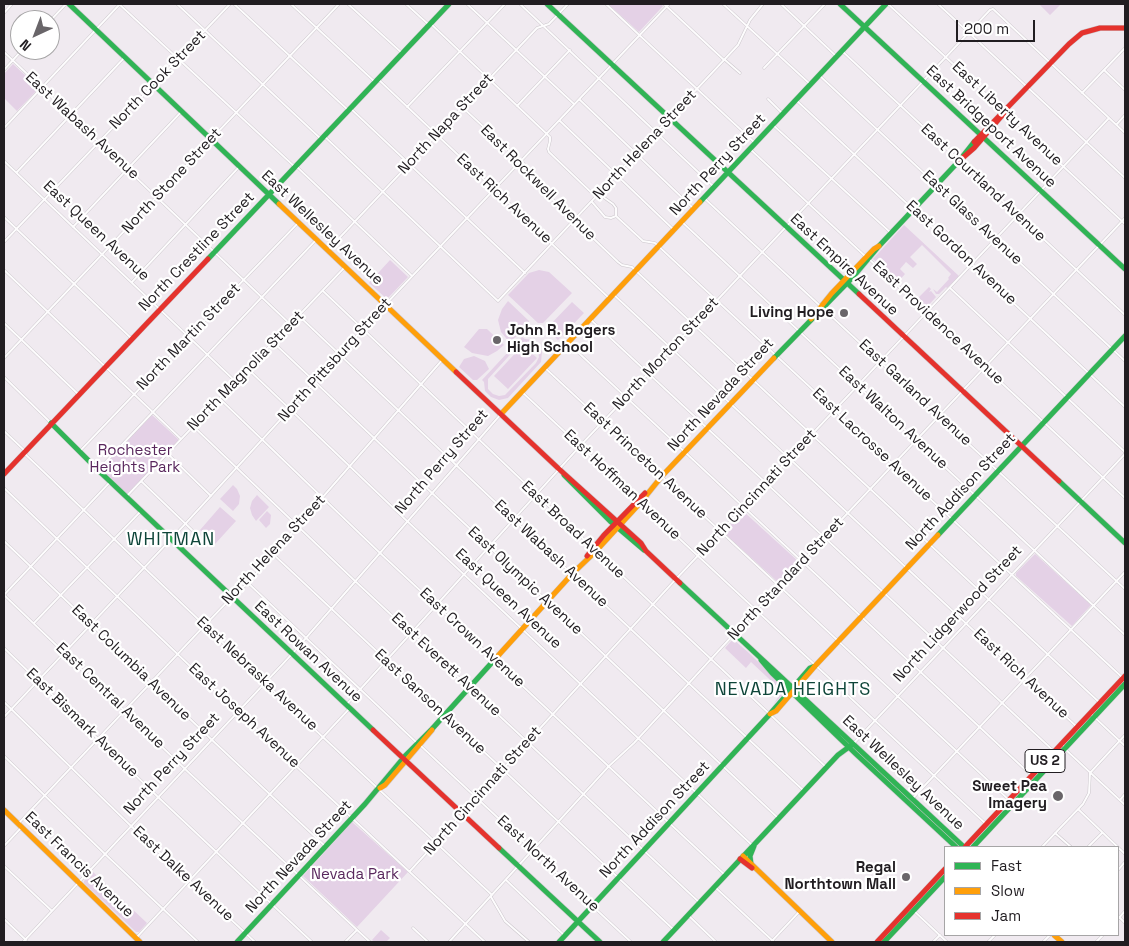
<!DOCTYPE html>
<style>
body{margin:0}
#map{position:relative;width:1129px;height:946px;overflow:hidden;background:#f0eaf0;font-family:"Space Grotesk",sans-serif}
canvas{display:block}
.frame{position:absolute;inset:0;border:5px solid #211d21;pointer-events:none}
.legend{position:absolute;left:944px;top:846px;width:175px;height:90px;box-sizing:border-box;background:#fff;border:1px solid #a6a5a6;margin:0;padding:6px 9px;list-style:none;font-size:15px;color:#211d21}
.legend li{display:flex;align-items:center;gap:10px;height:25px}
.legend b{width:25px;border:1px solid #a6a5a6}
.north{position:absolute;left:10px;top:10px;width:50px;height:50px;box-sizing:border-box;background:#fff;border:1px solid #a6a5a6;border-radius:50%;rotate:223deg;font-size:14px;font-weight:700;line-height:20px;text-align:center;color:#211d21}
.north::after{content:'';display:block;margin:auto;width:18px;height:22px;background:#696569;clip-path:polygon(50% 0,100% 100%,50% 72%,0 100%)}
.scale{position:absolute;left:956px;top:20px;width:79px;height:22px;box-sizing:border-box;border:2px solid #211d21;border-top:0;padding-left:6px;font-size:15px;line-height:18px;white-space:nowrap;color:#211d21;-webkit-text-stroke:4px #fff;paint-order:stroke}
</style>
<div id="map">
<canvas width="1129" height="946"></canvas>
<div class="frame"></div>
<ul class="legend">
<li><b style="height:6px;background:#30b455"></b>Fast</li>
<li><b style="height:6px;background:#ff9f0a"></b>Slow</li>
<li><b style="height:6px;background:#e5322d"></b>Jam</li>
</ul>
<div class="north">N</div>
<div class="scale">200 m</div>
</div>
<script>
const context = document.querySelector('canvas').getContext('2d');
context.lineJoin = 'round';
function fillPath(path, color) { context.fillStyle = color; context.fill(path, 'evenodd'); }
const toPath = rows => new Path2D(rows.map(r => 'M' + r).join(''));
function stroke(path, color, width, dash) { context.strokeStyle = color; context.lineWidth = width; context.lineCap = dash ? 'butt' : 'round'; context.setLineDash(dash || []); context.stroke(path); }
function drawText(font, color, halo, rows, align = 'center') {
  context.font = font + ' "Space Grotesk",sans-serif'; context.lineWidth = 4.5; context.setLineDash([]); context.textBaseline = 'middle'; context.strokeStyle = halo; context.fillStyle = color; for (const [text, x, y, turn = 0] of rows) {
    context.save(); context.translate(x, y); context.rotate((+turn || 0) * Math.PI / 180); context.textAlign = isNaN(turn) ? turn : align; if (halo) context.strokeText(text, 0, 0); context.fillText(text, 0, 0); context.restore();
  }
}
const green = toPath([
 [608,4,661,4,663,6,639,32],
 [1039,4,1061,4,1050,15],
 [13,64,39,88,17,111,5,99,4,100,4,74],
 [904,225,959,276,947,288,946,287,939,294,936,294,933,289,937,292,949,279,948,278,951,274,922,245,910,257,917,264,913,268,906,262,900,269,905,274,898,282,873,259],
 [390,260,408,277,387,299,369,283],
 [539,270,549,272,572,293,543,323,538,323,508,295,529,273],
 [929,287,931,289,929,292,931,291,936,297,925,309,920,304,922,303,918,298],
 [508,301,529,321,529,323,510,343,501,332,498,320,502,309],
 [572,302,584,313,558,340,546,329],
 [479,329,487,329,504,345,497,351,488,356,472,353,464,347],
 [522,337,525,339,533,340,539,345,542,352,541,362,508,398,499,400,491,397,485,391,484,382,482,380],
 [526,343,535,346,538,351,539,357,536,363,505,395,499,396,493,394,488,389,488,379,518,346],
 [523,345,537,358,508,389,494,376],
 [474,356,485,361,489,369,477,380,473,380,459,367,464,359],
 [152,415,178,439,178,441,128,493,126,493,101,468],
 [233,485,237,489,240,496,239,504,233,511,220,499],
 [257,495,269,507,256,521,252,515,250,508,252,501],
 [220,507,236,521,215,544,200,530],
 [267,511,271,515,270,524,266,528,259,520],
 [743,511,799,562,781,583,779,583,724,533,725,531],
 [1035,554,1091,605,1072,626,1016,576,1016,573],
 [733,639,749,653,785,688,785,692,773,705,782,691,751,662,746,668,725,648],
 [352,822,408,872,357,927,303,876],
 [93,872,147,923,139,932,136,932,84,883,84,881],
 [381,930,390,938,386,942,375,942,372,940]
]);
const street = toPath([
 [119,4,295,167],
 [177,4,321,139],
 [234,4,348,110],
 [291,4,375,82],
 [348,4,402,53],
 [406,4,428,24],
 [467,4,574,104],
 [520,4,714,187],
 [606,4,755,143],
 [664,4,724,60],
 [723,4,810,84],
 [781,4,836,56],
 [888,4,1003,110],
 [938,4,1125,178],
 [4,13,12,4],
 [50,21,66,4],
 [431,24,550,137,550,141,548,149,549,152,596,197],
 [842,51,1125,315],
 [4,52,291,325],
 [725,60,740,73],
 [764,68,825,4],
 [4,70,22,50],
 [1104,70,1125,90],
 [820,76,1125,361],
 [379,80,609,298],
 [1082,93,1125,48],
 [768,99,783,114],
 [580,100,694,209],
 [796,100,1125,407],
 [517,106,570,50],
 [407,107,505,4],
 [462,107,524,164,528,176,618,262,622,265,632,267,636,271,1099,702],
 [350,108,525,273],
 [1006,113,1125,224],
 [560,121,674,230],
 [1117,124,1125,115],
 [773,125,891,233],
 [4,128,119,5],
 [324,136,498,301,724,60,738,45,750,20,763,4],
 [750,149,865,256],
 [4,161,236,382],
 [296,166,412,276],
 [17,172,125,57],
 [599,194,613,204,616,208,616,216,643,241,655,243,1125,680],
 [704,198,1125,589],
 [592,202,605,217,611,218,616,216],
 [4,217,132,339],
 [682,222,1125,635],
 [73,227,182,111],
 [4,242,230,4],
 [328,250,537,28,549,24,568,4],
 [869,259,1125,498],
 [4,270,181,439],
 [132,282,239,167],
 [950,288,1125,452],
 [323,291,593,548],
 [613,294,1077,727],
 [299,316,513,519,804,791],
 [590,319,1058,755],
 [4,323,79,395],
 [274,343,432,493,778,818],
 [568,343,1032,776],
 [4,358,339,4],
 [544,367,1009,800],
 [249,370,407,521,753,846],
 [4,377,50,422],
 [522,392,637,499],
 [220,399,380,553,725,875],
 [193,426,355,581,700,903],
 [4,431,25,451],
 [79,452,299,222],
 [25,454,265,683,492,895],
 [168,454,211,496],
 [98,470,317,239],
 [141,481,192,530],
 [4,488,238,712,485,942],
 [126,497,345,267],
 [640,502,986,824],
 [4,541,212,740,325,846],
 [596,551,826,767],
 [273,554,674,930],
 [248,583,417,743],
 [4,595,185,769,370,942],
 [4,595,110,482],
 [34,623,141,511],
 [4,648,158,797,312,942],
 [4,702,131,826,255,942],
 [347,704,580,446,990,10,993,9,1125,133],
 [1090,713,1125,746],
 [4,717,187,522,385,305,669,4],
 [853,744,1125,454],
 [1063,744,1065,749,1125,805],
 [421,746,631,942],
 [4,756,105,854,198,942],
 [913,798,1125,572],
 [1120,800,1125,794],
 [1078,809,1125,854],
 [18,824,205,625,232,597,248,583,443,359],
 [1055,833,1071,847],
 [4,846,21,828],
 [1042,847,1083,804,1089,793,1090,773,1125,735],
 [1088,847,1102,833],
 [4,866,52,911],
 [1118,870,1125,862],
 [410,871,676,579,1109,118],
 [506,880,565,936],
 [716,888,774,942],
 [491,897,505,921,529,942],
 [914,911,947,942],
 [689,916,716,942],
 [1119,917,1125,923],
 [4,919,26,940],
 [1118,919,1125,911],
 [413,928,428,942],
 [137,937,350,708],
 [23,942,292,654,501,414],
 [345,942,357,930],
 [449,942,609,766,634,743,734,634,1125,218],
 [771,942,799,912],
 [933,942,940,935],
 [988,942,995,935],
 [1043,942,1050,935],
 [1096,942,1103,935]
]);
const fast = toPath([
 [69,4,279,204],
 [547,4,859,294],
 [840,4,1125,269],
 [700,202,886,4],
 [208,259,449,4],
 [774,358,853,277,879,246,959,161,974,142],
 [51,423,98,470,373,730],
 [564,475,610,521,644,550],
 [1059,481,1125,543],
 [938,535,1125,336],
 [680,583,964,847],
 [761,660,772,673,856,754,956,847],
 [973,847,1125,684],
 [499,848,600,942],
 [751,864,750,856,754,846],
 [237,942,365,804,405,756,432,729,496,658],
 [559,942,770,714,810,668,815,666],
 [663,942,838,755,853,744],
 [884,942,945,877]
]);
const slow = toPath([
 [279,204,456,372],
 [811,319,832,293,874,249,879,246],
 [501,414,700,202],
 [496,658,572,574,596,551,641,502,662,476,774,358],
 [770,714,776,711,815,666,938,535],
 [380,788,385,785,432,730],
 [4,810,140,942],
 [743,856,832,942],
 [1054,935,1062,942]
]);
const jam = toPath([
 [974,142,1069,44,1082,33,1100,28,1125,28],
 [959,161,974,148,1005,112],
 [859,294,1059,481],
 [456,372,559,469,641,543,646,551,680,583],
 [4,474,208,259],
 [587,556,604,535,645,493],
 [373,730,499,848],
 [965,847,1125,676],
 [740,859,752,868],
 [877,942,945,869]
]);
const markers = [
 [844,313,5,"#696569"],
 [497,340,5,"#696569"],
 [1058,796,6,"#696569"],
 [906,877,5,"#696569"]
];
const shields = [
 [1045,761,40]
];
const shieldNames = [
 ["US 2",1045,761]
];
const streetNames = [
 ["North Cook Street",158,80,-46],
 ["East Liberty Avenue",1007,114,43],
 ["North Napa Street",446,124,-47],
 ["East Wabash Avenue",82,126,43],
 ["East Bridgeport Avenue",991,127,43],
 ["North Helena Street",645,145,-47],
 ["North Perry Street",718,165,-47],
 ["North Stone Street",172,181,-47],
 ["East Rockwell Avenue",538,183,45],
 ["East Courtland Avenue",983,183,43],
 ["East Rich Avenue",504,199,43],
 ["East Glass Avenue",972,218,43],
 ["East Wellesley Avenue",322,228,43],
 ["East Queen Avenue",96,231,43],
 ["North Crestline Street",197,252,-46],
 ["East Gordon Avenue",961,253,43],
 ["East Empire Avenue",844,265,43],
 ["East Providence Avenue",938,323,43],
 ["North Martin Street",189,337,-46],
 ["North Morton Street",666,354,-47],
 ["North Pittsburg Street",335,360,-48],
 ["North Magnolia Street",246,371,-46],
 ["East Garland Avenue",915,393,43],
 ["North Nevada Street",721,395,-47],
 ["East Walton Avenue",893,418,43],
 ["East Lacrosse Avenue",872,445,43],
 ["East Princeton Avenue",645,461,43],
 ["North Perry Street",442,462,-49],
 ["East Hoffman Avenue",622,485,43],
 ["North Addison Street",961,492,-47],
 ["North Cincinnati Street",757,493,-47],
 ["East Broad Avenue",573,530,43],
 ["North Helena Street",274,550,-47],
 ["East Wabash Avenue",551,554,43],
 ["North Standard Street",786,579,-47],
 ["East Olympic Avenue",525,581,43],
 ["East Queen Avenue",508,599,43],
 ["North Lidgerwood Street",958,614,-47],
 ["East Crown Avenue",472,638,43],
 ["East Rowan Avenue",308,652,43],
 ["East Columbia Avenue",131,663,44],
 ["East Everett Avenue",446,665,43],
 ["East Nebraska Avenue",257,674,43],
 ["East Rich Avenue",1021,674,43],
 ["East Central Avenue",110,696,44],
 ["East Sanson Avenue",430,702,43],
 ["East Joseph Avenue",244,716,43],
 ["East Bismark Avenue",82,723,44],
 ["North Perry Street",172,764,-47],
 ["East Wellesley Avenue",903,773,43],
 ["North Cincinnati Street",483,791,-48],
 ["North Addison Street",655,820,-47],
 ["North Nevada Street",299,857,-47],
 ["East North Avenue",548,864,43],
 ["East Francis Avenue",79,865,44],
 ["East Dalke Avenue",183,874,43]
];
const poiNames = [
 ["Living Hope",834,313],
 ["John R. Rogers",507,331,"left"],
 ["High School",507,348,"left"],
 ["Sweet Pea",1047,787],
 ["Imagery",1047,804],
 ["Regal",896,868],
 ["Northtown Mall",896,885]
];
const parkNames = [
 ["Rochester",135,451],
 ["Heights Park",135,468],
 ["Nevada Park",355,875]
];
const quarterNames = [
 ["WHITMAN",171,540],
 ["NEVADA HEIGHTS",793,690]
];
fillPath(green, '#e4d1e6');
stroke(street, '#cbc6cb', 3);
stroke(fast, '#cbc6cb', 6);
stroke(slow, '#cbc6cb', 6);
stroke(jam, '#cbc6cb', 6);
stroke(street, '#fdfcfd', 2);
stroke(fast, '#30b455', 5);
stroke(slow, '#ff9f0a', 5);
stroke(jam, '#e5322d', 5);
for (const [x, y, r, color] of markers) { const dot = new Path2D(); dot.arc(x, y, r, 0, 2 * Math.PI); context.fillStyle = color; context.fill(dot); stroke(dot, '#fff', 2); }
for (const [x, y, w] of shields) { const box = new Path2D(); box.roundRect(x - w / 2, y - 11.5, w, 23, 4); context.fillStyle = '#fff'; context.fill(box); stroke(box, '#211d21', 1); }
drawText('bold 14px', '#211d21', null, shieldNames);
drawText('15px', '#211d21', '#fff', streetNames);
drawText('bold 15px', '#211d21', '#fff', poiNames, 'right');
drawText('15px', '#59275d', '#fff', parkNames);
context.letterSpacing = '1px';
drawText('18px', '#0e4539', '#fff', quarterNames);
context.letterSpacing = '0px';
</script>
